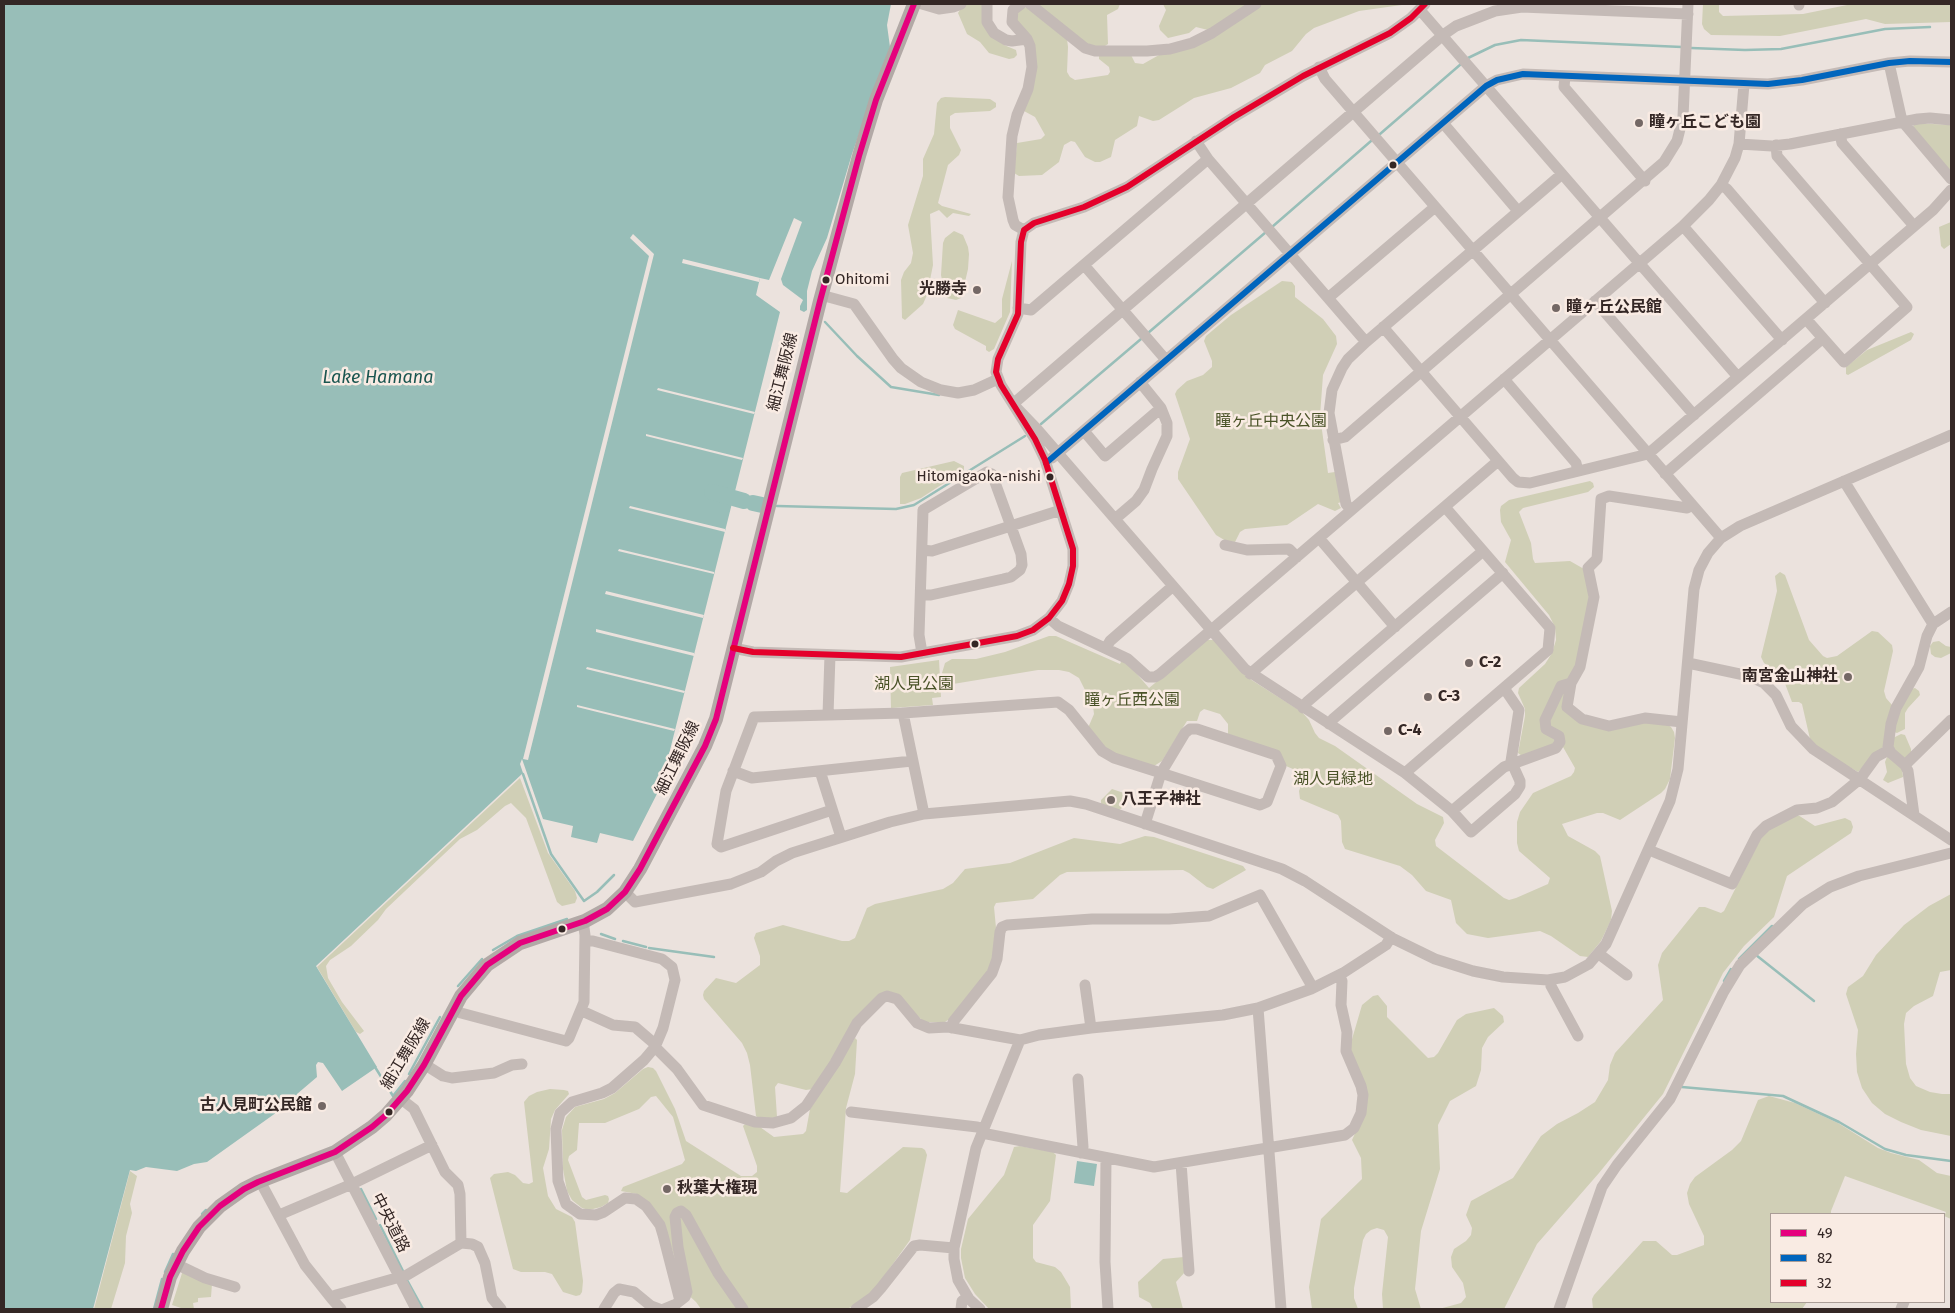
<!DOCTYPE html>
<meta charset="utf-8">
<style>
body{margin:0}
#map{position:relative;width:1955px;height:1313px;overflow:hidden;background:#ebe2dd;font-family:"Fira Sans",sans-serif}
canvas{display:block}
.frame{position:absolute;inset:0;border:5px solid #342725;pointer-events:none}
.legend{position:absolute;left:1770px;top:1213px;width:175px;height:90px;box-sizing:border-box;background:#f9ebe3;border:1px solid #aa9d97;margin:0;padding:6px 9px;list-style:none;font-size:15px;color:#342725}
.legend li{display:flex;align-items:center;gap:10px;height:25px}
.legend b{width:25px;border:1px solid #aa9d97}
</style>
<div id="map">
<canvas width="1955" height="1313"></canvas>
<div class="frame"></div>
<ul class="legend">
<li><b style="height:6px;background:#e5007d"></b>49</li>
<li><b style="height:6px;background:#0065bd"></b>82</li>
<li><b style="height:6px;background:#e4002b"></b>32</li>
</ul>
</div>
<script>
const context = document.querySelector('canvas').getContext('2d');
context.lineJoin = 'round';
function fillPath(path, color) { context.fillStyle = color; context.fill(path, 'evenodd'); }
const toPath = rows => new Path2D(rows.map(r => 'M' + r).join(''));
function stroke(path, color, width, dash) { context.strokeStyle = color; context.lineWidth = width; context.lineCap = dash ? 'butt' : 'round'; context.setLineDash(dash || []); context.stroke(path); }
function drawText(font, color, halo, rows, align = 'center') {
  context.font = font + ' "Fira Sans","Noto Sans JP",sans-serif'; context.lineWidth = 5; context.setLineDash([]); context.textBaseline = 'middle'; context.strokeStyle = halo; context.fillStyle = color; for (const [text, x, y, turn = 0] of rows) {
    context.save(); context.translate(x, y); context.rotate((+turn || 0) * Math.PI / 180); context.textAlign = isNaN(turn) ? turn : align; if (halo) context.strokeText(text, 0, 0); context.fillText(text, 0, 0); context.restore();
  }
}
const green = toPath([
 [968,4,983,4,1004,45,1016,50,1017,55,1014,58,1009,59,989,53,980,42,967,34,958,13,961,8],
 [1037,4,1120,4,1118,9,1107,15,1108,44,1105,46,1091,47],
 [1163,4,1250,4,1208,30,1196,27,1189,33,1168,38,1160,30,1159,26,1166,10],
 [1262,4,1409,4,1359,11,1314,28,1306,34,1292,51,1265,65,1260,73,1231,88,1194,98,1159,120,1153,121,1139,116,1137,126,1115,140,1111,157,1100,162,1095,162,1085,157,1075,142,1071,141,1064,145,1059,162,1042,175,1019,176,1014,173,1017,143,1041,139,1045,135,1035,117,1024,111,1035,68,1015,21,1019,8,1028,7,1067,39,1068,47,1067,72,1070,77,1075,80,1108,75,1110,72,1109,67,1099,59,1099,55,1131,55,1135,63,1143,64,1159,55,1214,35],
 [1703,4,1719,4,1719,12,1723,16,1803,14,1852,4,1951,4,1951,22,1885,24,1866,19,1780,36,1711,35,1704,29,1702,24],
 [945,97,990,99,996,103,996,107,990,111,955,113,950,116,950,128,961,150,959,155,948,165,938,203,942,206,971,214,969,216,953,213,947,218,939,210,930,214,933,265,927,295,923,304,905,320,902,318,901,280,904,272,911,263,913,253,908,225,923,176,923,159,934,134,937,103,941,98],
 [1914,123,1951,125,1951,173,1913,129],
 [1951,222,1951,244,1944,249,1941,246,1939,227],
 [954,231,963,235,968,247,969,254,968,269,962,295,961,298,956,300,947,298,945,295,941,275,943,243,945,238],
 [1012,261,1010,312,994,349,989,352,986,350,986,346,955,329,953,325,958,310,995,323,1002,317,1002,299],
 [1282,281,1292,282,1295,286,1295,297,1323,319,1336,336,1337,344,1323,375,1320,416,1328,473,1335,472,1342,502,1338,503,1341,508,1335,511,1318,504,1287,525,1245,529,1240,532,1235,542,1226,541,1216,535,1178,479,1178,472,1190,439,1175,394,1177,390,1187,381,1203,375,1212,367,1212,361,1204,341,1206,336,1231,315],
 [1911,332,1914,334,1911,340,1848,375,1846,374,1846,367,1867,350],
 [954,461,964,466,964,470,921,498,905,504,900,504,900,477,902,473],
 [1590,481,1593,483,1594,487,1588,492,1523,508,1519,512,1531,543,1533,559,1535,563,1570,561,1584,569,1589,597,1578,662,1563,703,1580,722,1665,723,1671,727,1674,732,1675,738,1670,779,1665,789,1661,793,1620,820,1603,813,1597,813,1562,824,1568,836,1595,851,1600,856,1612,911,1611,920,1601,941,1588,957,1580,956,1551,936,1540,931,1488,938,1467,934,1456,923,1451,900,1426,891,1412,875,1400,866,1345,849,1342,842,1341,821,1338,815,1300,799,1299,791,1303,780,1302,773,1286,766,1279,752,1228,734,1228,724,1220,714,1204,709,1200,712,1197,721,1187,721,1162,761,1154,766,1109,752,1088,728,1094,714,1093,706,1079,678,1069,672,1059,670,1038,670,953,684,948,683,942,673,945,663,952,659,976,659,1005,652,1049,636,1056,636,1120,664,1122,660,1130,666,1149,688,1207,640,1215,640,1250,679,1302,712,1309,720,1315,733,1319,738,1335,746,1417,804,1443,817,1444,823,1435,840,1436,846,1504,898,1509,900,1516,898,1548,884,1550,878,1519,851,1517,843,1517,822,1520,812,1533,793,1571,776,1574,772,1575,768,1563,747,1522,756,1518,753,1525,716,1525,709,1518,693,1519,688,1545,664,1552,653,1556,640,1555,627,1549,615,1505,562,1511,540,1501,522,1500,510,1501,506,1509,500],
 [1780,572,1785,575,1809,640,1823,656,1827,658,1837,656,1872,631,1878,632,1892,645,1893,651,1884,691,1886,698,1892,705,1887,743,1858,772,1823,752,1810,739,1802,704,1799,702,1792,702,1781,673,1768,666,1764,663,1761,657,1777,591,1775,576],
 [1939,641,1946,646,1951,647,1951,653,1941,658,1935,657,1931,654,1930,646,1933,642],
 [939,660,941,697,932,698,933,705,891,708,890,667],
 [1915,688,1919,691,1920,695,1908,708,1905,713,1905,729,1897,733,1894,732,1893,724,1911,689],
 [1901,734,1905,735,1911,749,1911,753,1905,758,1899,758,1891,742,1893,738],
 [1887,757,1889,757,1902,768,1903,777,1888,783,1883,780,1887,772,1885,762],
 [520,778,548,853,575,891,577,898,575,903,562,906,557,902,526,818,511,803,505,806,477,830,460,839,386,909,378,920,351,946,330,960,326,966,328,978,342,1002,364,1031,360,1034,356,1032,317,967],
 [1112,789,1124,793,1126,796,1122,808,1119,810,1101,804,1101,800],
 [1798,815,1815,826,1845,818,1851,821,1853,827,1851,833,1787,876,1774,917,1744,946,1723,973,1663,1094,1599,1173,1537,1244,1504,1309,1439,1309,1461,1303,1466,1297,1463,1283,1452,1267,1451,1257,1454,1249,1466,1241,1471,1235,1472,1228,1466,1215,1471,1201,1513,1178,1541,1136,1557,1124,1578,1113,1595,1102,1608,1080,1610,1065,1615,1053,1663,1000,1658,965,1662,953,1699,907,1705,907,1721,913,1724,911,1764,832],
 [1145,836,1154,837,1243,866,1246,870,1213,889,1207,887,1189,873,1183,870,1067,872,1060,875,1033,899,996,903,994,907,996,928,992,965,952,1017,945,1022,924,1022,893,993,840,1046,813,1089,806,1090,778,1083,775,1087,777,1117,776,1119,758,1118,756,1116,750,1065,747,1053,742,1043,704,999,703,995,704,991,716,978,736,983,760,965,760,956,754,938,756,933,783,925,842,941,849,941,855,938,867,908,875,904,943,889,953,883,965,869,1010,863,1074,838,1120,844],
 [1951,894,1951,970,1940,972,1933,996,1914,1006,1906,1013,1904,1024,1906,1064,1910,1078,1916,1086,1930,1092,1942,1094,1951,1094,1951,1136,1921,1130,1901,1122,1885,1114,1872,1103,1862,1088,1857,1072,1856,1054,1858,1030,1846,994,1848,987,1863,976,1876,955,1904,925,1929,906],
 [1378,995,1387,1006,1387,1017,1428,1058,1434,1057,1438,1053,1457,1020,1466,1014,1494,1008,1503,1016,1504,1022,1488,1037,1482,1048,1481,1070,1476,1086,1450,1101,1438,1125,1440,1169,1421,1231,1415,1289,1421,1309,1383,1309,1382,1294,1388,1237,1384,1230,1377,1228,1371,1230,1366,1234,1363,1240,1354,1288,1354,1298,1358,1309,1312,1309,1309,1287,1321,1219,1362,1179,1361,1158,1352,1140,1364,1114,1350,1046,1362,1005,1373,996],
 [855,1038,857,1040,855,1074,846,1108,840,1192,847,1193,903,1147,922,1148,925,1150,927,1155,910,1240,878,1285,870,1294,851,1307,847,1309,701,1309,696,1302,685,1292,667,1233,637,1194,621,1191,623,1187,682,1164,685,1160,673,1117,656,1096,651,1097,639,1109,605,1123,579,1123,577,1150,569,1156,568,1160,582,1197,586,1200,605,1195,608,1196,609,1199,608,1203,601,1207,589,1210,582,1208,572,1200,567,1191,563,1169,562,1130,566,1117,575,1107,604,1099,615,1093,643,1069,648,1067,653,1068,656,1071,675,1109,686,1141,741,1176,752,1176,757,1172,757,1166,743,1126,745,1124,760,1127,774,1137,803,1134,806,1131,810,1109],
 [550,1089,564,1090,568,1091,569,1094,555,1110,551,1119,549,1149,543,1168,548,1196,556,1209,572,1217,575,1222,583,1281,582,1292,580,1295,576,1296,563,1292,552,1274,545,1272,521,1272,513,1269,490,1178,494,1174,508,1172,515,1175,523,1183,529,1184,533,1182,524,1102,529,1096,537,1092],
 [1769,1096,1795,1103,1838,1123,1878,1148,1891,1153,1919,1160,1937,1173,1951,1176,1951,1219,1944,1216,1946,1212,1845,1176,1831,1211,1831,1214,1771,1214,1771,1302,1807,1302,1802,1309,1593,1309,1592,1299,1594,1295,1643,1241,1656,1241,1672,1255,1677,1255,1704,1245,1704,1236,1689,1204,1687,1193,1690,1184,1695,1177,1732,1150,1741,1141,1758,1100],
 [1020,1146,1053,1152,1056,1155,1050,1201,1033,1225,1033,1258,1036,1262,1055,1267,1061,1272,1070,1287,1071,1309,989,1309,975,1294,965,1278,961,1258,961,1249,968,1219,1004,1175,1013,1150,1014,1147],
 [130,1171,137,1176,130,1204,132,1213,126,1236,125,1263,111,1309,94,1309],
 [1184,1257,1185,1272,1176,1282,1183,1309,1153,1309,1150,1303,1139,1297,1138,1282,1163,1259],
 [183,1270,212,1284,211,1297,198,1298,198,1302,193,1303,194,1309,184,1309,172,1305]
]);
const water = toPath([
 [4,4,891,4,887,25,890,47,852,154,827,238,812,271,807,291,807,310,804,312,800,310,800,306,803,300,783,285,781,279,802,222,794,218,769,280,760,278,756,295,780,312,661,786,633,841,600,833,597,843,571,837,573,826,543,819,522,759,520,764,523,773,316,966,377,1067,342,1091,323,1063,318,1062,316,1065,317,1077,297,1094,294,1100,207,1162,194,1164,177,1171,146,1167,136,1171,130,1170,93,1309,4,1309],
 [1077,1161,1097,1164,1094,1186,1074,1183]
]);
const pier = toPath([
 [633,234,654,254,528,760,523,759,649,256,630,238],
 [683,259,760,278,759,282,682,263],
 [658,388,755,412,754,414,657,390],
 [646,434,743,458,742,460,646,436],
 [630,506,725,529,725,532,629,508],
 [619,549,714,572,714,574,618,551],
 [606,591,704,615,703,618,605,594],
 [596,629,694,653,694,656,596,632],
 [587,667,685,691,684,693,586,669],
 [577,705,675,729,674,731,577,707]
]);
const stream = toPath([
 [1691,48,1745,50,1781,49,1885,29,1930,27],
 [1468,58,1495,45,1521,40,1682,47],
 [1380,134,1461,64],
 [1272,227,1371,141],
 [825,322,857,356,891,387,939,395],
 [1148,333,1266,232],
 [1041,424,1141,339],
 [777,506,896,509,914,505,1025,436],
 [523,774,551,854,584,901,597,892,614,875],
 [601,934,615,939],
 [623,941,646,947],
 [649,948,714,957],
 [493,950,517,936,567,919],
 [1756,955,1814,1001],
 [1739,959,1772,926],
 [1724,981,1731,969],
 [458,986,482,959],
 [375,1067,393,1096,405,1081],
 [409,1074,440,1017],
 [1682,1087,1783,1096,1839,1122,1885,1149,1906,1155,1951,1161],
 [361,1189,376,1219],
 [202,1214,206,1210],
 [380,1225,403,1271],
 [165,1272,173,1254],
 [407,1280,423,1309],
 [154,1309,162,1279]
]);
const river = toPath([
 [712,492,744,501],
 [753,503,762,505]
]);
const minor = toPath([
 [922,4,939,9,953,7,961,4],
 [987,4,987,22,994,33,1006,40,1012,41,1027,39],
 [1021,4,1013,10,1012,22,1027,39,1030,46,1032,67,1028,89,1017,115,1012,136,1008,197,1013,220,1015,225,1024,230],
 [1030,4,1085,48,1095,51,1147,51,1170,49,1192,43,1212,33,1256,4],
 [1799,4,1799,5],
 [1420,10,1738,377],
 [1889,63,1902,121,1951,179],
 [1319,67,1325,79,1721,538],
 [1565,76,1564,87,1645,181],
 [1443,123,1518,211],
 [1840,134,1842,143,1914,226],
 [1196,141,1208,159,1366,342],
 [1739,144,1772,146,1790,144,1918,119,1930,118,1951,120],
 [1776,145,1777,156,1907,307,1844,362,1806,319],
 [1721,185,1727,189,1825,303],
 [1683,226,1782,340],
 [1084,265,1166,360],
 [821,295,854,304,893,359,901,368,921,382,941,390,958,393,974,390,998,379],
 [1328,298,1435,207],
 [1595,301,1694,415],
 [1018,308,1031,310,1208,159],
 [1383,327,1513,478,1518,482,1530,483,1648,454,1933,210,1951,190],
 [1504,379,1576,463,1578,471],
 [1084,431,1105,456,1161,408],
 [1333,440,1345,437,1664,162,1677,141,1683,117,1688,4],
 [1052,458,1486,86,1497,80,1523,74,1768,84,1802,80,1889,63,1910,61,1951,62],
 [1665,474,1823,338],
 [1844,481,1933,624,1951,612],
 [1351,510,1346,504,1329,413,1332,390,1342,368,1348,359,1366,342,1562,174],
 [1115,519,1136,501,1144,490,1152,469,1167,436,1167,423,1161,408,1140,382],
 [1319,538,1395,627],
 [1225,545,1247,550,1289,549,1297,557],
 [922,550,932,551,1061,510],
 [921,595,931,595,1003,579,1011,577,1020,570,1022,565,1021,554,992,474,987,472,923,510,919,635,922,653],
 [1049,618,1058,626,1128,659,1148,677,1155,677,1160,674,1683,226,1709,200,1721,185,1735,158,1739,144,1744,84],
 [733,648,753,652,901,657,1017,636,1033,630,1049,618,1062,601,1069,584,1073,566,1073,549,1045,460,1035,439,1001,385,996,372,998,359,1018,314,1021,242,1024,230,1034,223,1084,207,1127,187,1234,117,1303,76,1390,33,1411,18,1425,4],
 [1106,648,1110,641,1173,586],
 [1688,663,1749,676,1764,683,1776,695,1791,726,1813,749,1951,840],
 [1250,674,1498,461],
 [1504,688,1519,710,1511,761,1520,781,1520,786,1515,794,1471,832,1452,811,1405,773,1245,669,1037,429,1013,404,1443,35,1456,26,1495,11,1522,7,1688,14],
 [1303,708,1307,702,1483,551],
 [903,713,924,814],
 [828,715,830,655],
 [1682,722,1645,718,1609,726,1582,719,1567,707,1571,683,1580,667,1594,597,1588,568,1597,559,1601,499,1609,496,1687,508,1692,505],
 [1329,724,1333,719,1503,573],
 [1190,729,1197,729,1276,755,1281,766,1267,802,1260,805,1161,773,1185,733,1190,729],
 [1905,765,1951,720],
 [733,771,752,778,912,761],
 [820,771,841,837],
 [1405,773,1548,650,1550,628,1445,507],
 [832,810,721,847,717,844,726,791,754,717,903,713,1058,702,1069,710,1102,751,1114,758,1161,773,1145,824],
 [1452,811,1504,767,1556,748,1560,742,1559,736,1546,729,1545,720,1561,686,1571,683],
 [1914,815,1908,771,1905,765,1891,753,1888,747,1891,724,1896,708,1919,667,1927,636,1933,624],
 [1649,850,1732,884,1757,835,1766,826,1797,810,1817,808,1832,802,1860,779,1876,757,1889,750],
 [625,892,635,902,731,884,761,872,776,861,792,853,890,822,924,814,1070,801,1086,804,1282,869,1305,881,1394,939,1435,959,1473,971,1503,977,1548,980,1565,977,1589,964,1606,944,1670,801,1678,769,1694,589,1699,570,1708,553,1721,538,1740,526,1951,435],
 [585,941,593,941,662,959,672,967,675,980,663,1028,655,1047,644,1060,612,1088,602,1093,572,1102,560,1113,556,1129,558,1181,566,1204,580,1214,596,1215,604,1212,625,1198,636,1199,646,1206,660,1225,663,1235,680,1301],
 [1599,954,1627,975],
 [1550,980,1551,986,1578,1036],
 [1085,985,1091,1028],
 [1258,1008,1281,1309],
 [453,1009,461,1013,566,1041,569,1038,584,1002,585,935,583,921],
 [582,1011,613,1025,635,1027,656,1045],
 [952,1028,953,1022,992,973,997,959,1000,932,1002,927,1007,925,1092,919,1169,919,1209,916,1260,895,1313,988],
 [655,1047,677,1069,703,1105,755,1122,773,1123,791,1118,806,1106,835,1063,857,1023,882,998,887,996,897,999,917,1023,929,1028,948,1027,1020,1040],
 [424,1064,443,1076,452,1078,494,1073,512,1065,522,1064],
 [1078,1079,1083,1147,1081,1153],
 [401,1099,414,1109,445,1172,458,1185,460,1194,461,1243],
 [851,1112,977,1127,983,1129],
 [982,1133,1154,1167,1345,1135,1354,1128,1361,1113,1363,1095,1361,1086,1346,1051,1347,1032,1341,1005,1342,981,1339,975],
 [335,1152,416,1309],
 [1106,1158,1105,1262,1108,1309],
 [1181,1163,1189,1271],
 [260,1181,305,1265,332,1299,336,1295,407,1275,461,1243,472,1244,478,1247,485,1263,492,1298,501,1309],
 [279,1215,352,1184,432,1145],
 [176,1264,205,1278,235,1287],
 [332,1299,341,1309],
 [604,1309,614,1293,619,1289,634,1292,651,1306,659,1309],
 [664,1309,676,1304,685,1297,687,1292,678,1247,675,1217,677,1213,681,1211,686,1215,718,1273,743,1309],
 [856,1309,873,1297,881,1288,914,1246,920,1245,954,1248],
 [961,1309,962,1301,968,1297],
 [980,1309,969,1299,958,1280,954,1259,954,1248,976,1148,1020,1040,1039,1035,1091,1028,1223,1015,1258,1008,1311,989,1343,973,1386,945,1391,937],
 [1559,1309,1602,1187,1617,1165,1670,1099,1723,993,1740,965,1803,904,1830,887,1859,876,1951,853],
 [1901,1309,1904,1302]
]);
const major = toPath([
 [161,1309,170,1277,183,1251,199,1227,220,1206,244,1189,258,1182,335,1152,372,1127,386,1115,407,1091,424,1065,461,996,487,965,520,943,585,921,607,909,625,892,640,869,705,746,716,719,820,301,859,156,876,100,914,4]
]);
const bus1 = toPath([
 [161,1309,170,1277,183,1251,199,1227,220,1206,244,1189,258,1182,335,1152,372,1127,386,1115,407,1091,424,1065,461,996,487,965,520,943,585,921,607,909,625,892,640,869,705,746,716,719,820,301,859,156,876,100,914,4]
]);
const bus2 = toPath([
 [1046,463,1486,86,1497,80,1523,74,1768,84,1802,80,1889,63,1910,61,1951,62]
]);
const bus3 = toPath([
 [733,648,753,652,901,657,1017,636,1033,630,1049,618,1062,601,1069,584,1073,566,1073,549,1045,460,1035,439,1001,385,996,372,998,359,1018,314,1021,242,1024,230,1034,223,1084,207,1127,187,1234,117,1303,76,1390,33,1411,18,1425,4]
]);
const markers = [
 [1639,123,5,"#746865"],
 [1393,165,4.5,"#342725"],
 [826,280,4.5,"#342725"],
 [977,290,5,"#746865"],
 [1556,308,5,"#746865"],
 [1050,477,4.5,"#342725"],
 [975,644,4.5,"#342725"],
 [1469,663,5,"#746865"],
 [1848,677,5,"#746865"],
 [1428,697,5,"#746865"],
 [1388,731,5,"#746865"],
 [1111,800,5,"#746865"],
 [562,929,4.5,"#342725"],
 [322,1106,5,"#746865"],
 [389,1112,4.5,"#342725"],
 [667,1189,5,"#746865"]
];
const busNames = [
 ["Ohitomi",835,280],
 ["Hitomigaoka-nishi",1041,477,"right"]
];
const poiNames = [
 ["瞳ヶ丘こども園",1649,123],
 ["光勝寺",967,290,"right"],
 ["瞳ヶ丘公民館",1566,308],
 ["C-2",1479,663],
 ["南宮金山神社",1838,677,"right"],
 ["C-3",1438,697],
 ["C-4",1398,731],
 ["八王子神社",1121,800],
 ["古人見町公民館",312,1106,"right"],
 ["秋葉大権現",677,1189]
];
const streetNames = [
 ["細江舞阪線",783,372,-76],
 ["細江舞阪線",678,758,-64],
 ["細江舞阪線",406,1054,-59],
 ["中央道路",390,1223,63]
];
const parkNames = [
 ["瞳ヶ丘中央公園",1271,422],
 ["湖人見公園",914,685],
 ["瞳ヶ丘西公園",1132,701],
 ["湖人見緑地",1333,780]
];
const waterNames = [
 ["Lake Hamana",378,378]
];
fillPath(green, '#d0cfb6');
fillPath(water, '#98beb8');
fillPath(pier, '#ebe2dd');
stroke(stream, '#98beb8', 2.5);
stroke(river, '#98beb8', 16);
stroke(minor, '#c4bab6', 11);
stroke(major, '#b2a9a6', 14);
stroke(bus1, '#e5007d', 6);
stroke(bus2, '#0065bd', 6);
stroke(bus3, '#e4002b', 6);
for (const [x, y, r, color] of markers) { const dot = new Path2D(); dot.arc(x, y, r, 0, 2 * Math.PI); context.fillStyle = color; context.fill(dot); stroke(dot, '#f9ebe3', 2); }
drawText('15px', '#342725', '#f9ebe3', busNames, 'left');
drawText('bold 16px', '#342725', '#f9ebe3', poiNames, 'left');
drawText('16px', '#342725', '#f9ebe3', streetNames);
drawText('16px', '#4a5328', '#f9ebe3', parkNames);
drawText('italic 18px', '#1a5650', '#f9ebe3', waterNames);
</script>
